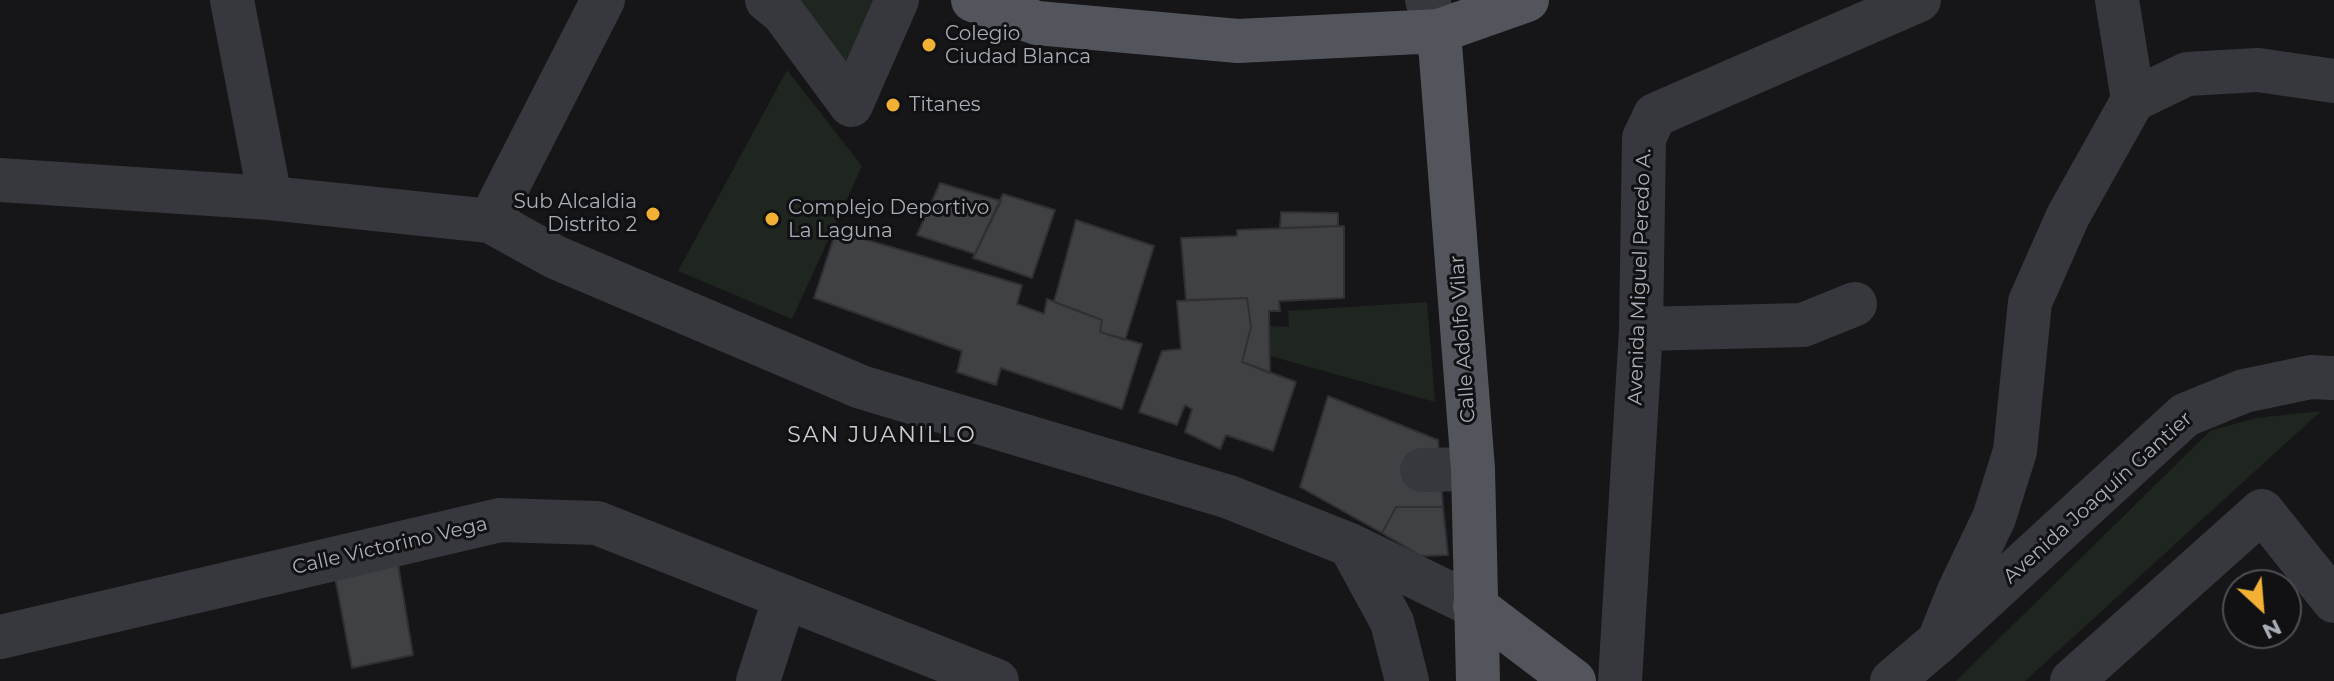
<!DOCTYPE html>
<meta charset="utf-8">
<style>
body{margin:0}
#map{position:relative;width:2334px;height:681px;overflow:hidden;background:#161618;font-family:Montserrat,sans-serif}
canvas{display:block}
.north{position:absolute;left:2222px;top:569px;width:80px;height:80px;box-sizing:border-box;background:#111113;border:2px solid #4d4f55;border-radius:50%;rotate:154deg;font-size:22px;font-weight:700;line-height:32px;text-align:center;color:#a8adb8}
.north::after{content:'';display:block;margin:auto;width:28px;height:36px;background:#f2b134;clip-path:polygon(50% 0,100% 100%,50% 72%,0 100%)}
</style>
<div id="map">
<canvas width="2334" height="681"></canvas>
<div class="north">N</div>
</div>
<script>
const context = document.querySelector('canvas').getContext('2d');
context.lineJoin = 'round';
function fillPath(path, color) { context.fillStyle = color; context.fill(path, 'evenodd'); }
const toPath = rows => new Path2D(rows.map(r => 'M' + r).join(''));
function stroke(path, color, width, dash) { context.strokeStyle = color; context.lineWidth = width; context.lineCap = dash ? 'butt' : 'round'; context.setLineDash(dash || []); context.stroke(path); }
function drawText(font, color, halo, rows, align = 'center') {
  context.font = font + ' Montserrat,sans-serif'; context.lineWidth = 6; context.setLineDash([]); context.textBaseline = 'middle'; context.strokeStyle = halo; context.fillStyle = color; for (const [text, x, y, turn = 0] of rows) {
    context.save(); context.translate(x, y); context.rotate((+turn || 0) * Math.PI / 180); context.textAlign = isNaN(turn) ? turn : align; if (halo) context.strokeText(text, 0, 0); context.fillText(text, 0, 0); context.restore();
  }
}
const green = toPath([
 [789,0,884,0,852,62,838,59],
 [787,70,862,166,792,319,678,271],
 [1427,302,1435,402,1270,356,1270,326,1289,327,1288,311],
 [2321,411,2025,681,1956,681,2210,431,2256,418]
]);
const building = toPath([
 [940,183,1001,201,975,254,917,235,940,183],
 [1003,194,1055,210,1032,278,973,258,1003,194],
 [1281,212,1338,213,1338,226,1280,228,1281,212],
 [1076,220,1154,246,1125,340,1100,332,1102,320,1054,302,1076,220],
 [1344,226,1344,298,1279,301,1280,311,1269,311,1270,373,1242,362,1251,327,1247,298,1186,300,1181,238,1237,236,1237,230,1344,226],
 [836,231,1022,285,1017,304,1044,314,1047,299,1102,320,1100,332,1142,344,1122,409,1001,368,996,385,957,372,962,351,814,298,836,231],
 [1247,298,1251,327,1242,362,1296,382,1273,451,1226,435,1220,449,1185,432,1192,409,1185,405,1177,425,1139,412,1162,351,1181,349,1177,301,1247,298],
 [1328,396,1438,440,1443,507,1396,507,1382,533,1300,487,1328,396],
 [1396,507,1443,507,1448,555,1421,556,1382,533,1396,507],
 [398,564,413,655,352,668,335,577,398,564]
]);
const minor = toPath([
 [232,0,270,198],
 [767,0,783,13,851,105,897,0],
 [1427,0,1439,31],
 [2117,0,2133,100],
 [0,180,270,198,490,221,555,257,861,387,1229,497,1350,545,1475,606],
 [490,221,603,0],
 [1641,329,1803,325,1855,304],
 [1422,470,1473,469],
 [1350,545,1392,622,1407,681],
 [0,637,500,520,597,523,997,681],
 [1939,641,1959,591,1994,518,2015,451,2030,302,2068,216,2133,100,2187,74,2258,70,2334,81],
 [758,681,785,597],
 [1620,681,1641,329,1644,138,1655,115,1919,0],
 [1892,681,1939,641,2185,415,2244,391,2311,377,2334,378],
 [2072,681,2262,511,2334,601]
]);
const major = toPath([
 [973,0,1037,23,1238,41,1439,31,1527,0],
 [1439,31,1473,469,1478,681],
 [1475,606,1574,681]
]);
const markers = [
 [929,45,8,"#f2b134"],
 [893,105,8,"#f2b134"],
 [653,214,8,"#f2b134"],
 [772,219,8,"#f2b134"]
];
const poiNames = [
 ["Colegio",945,34],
 ["Ciudad Blanca",945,57],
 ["Titanes",909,105],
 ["Sub Alcaldia",637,202,"right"],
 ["Distrito 2",637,225,"right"],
 ["Complejo Deportivo",788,208],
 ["La Laguna",788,231]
];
const streetNames = [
 ["Avenida Miguel Peredo A.",1640,277,-88],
 ["Calle Adolfo Vilar",1463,339,-94],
 ["Avenida Joaquín Gantier",2098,498,-42],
 ["Calle Victorino Vega",390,546,-13]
];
const neighbourhoodNames = [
 ["SAN JUANILLO",882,436]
];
fillPath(green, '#1e261f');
fillPath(building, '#404145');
stroke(building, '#303034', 2);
stroke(minor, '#37383d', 44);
stroke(major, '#53555c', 44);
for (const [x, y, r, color] of markers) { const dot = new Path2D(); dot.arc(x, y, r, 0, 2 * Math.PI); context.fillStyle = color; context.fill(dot); stroke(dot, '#111113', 3); }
drawText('20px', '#a8adb8', '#111113', poiNames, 'left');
drawText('20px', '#a8adb8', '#111113', streetNames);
context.letterSpacing = '2px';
drawText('22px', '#c9ccd4', '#111113', neighbourhoodNames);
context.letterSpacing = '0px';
</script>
